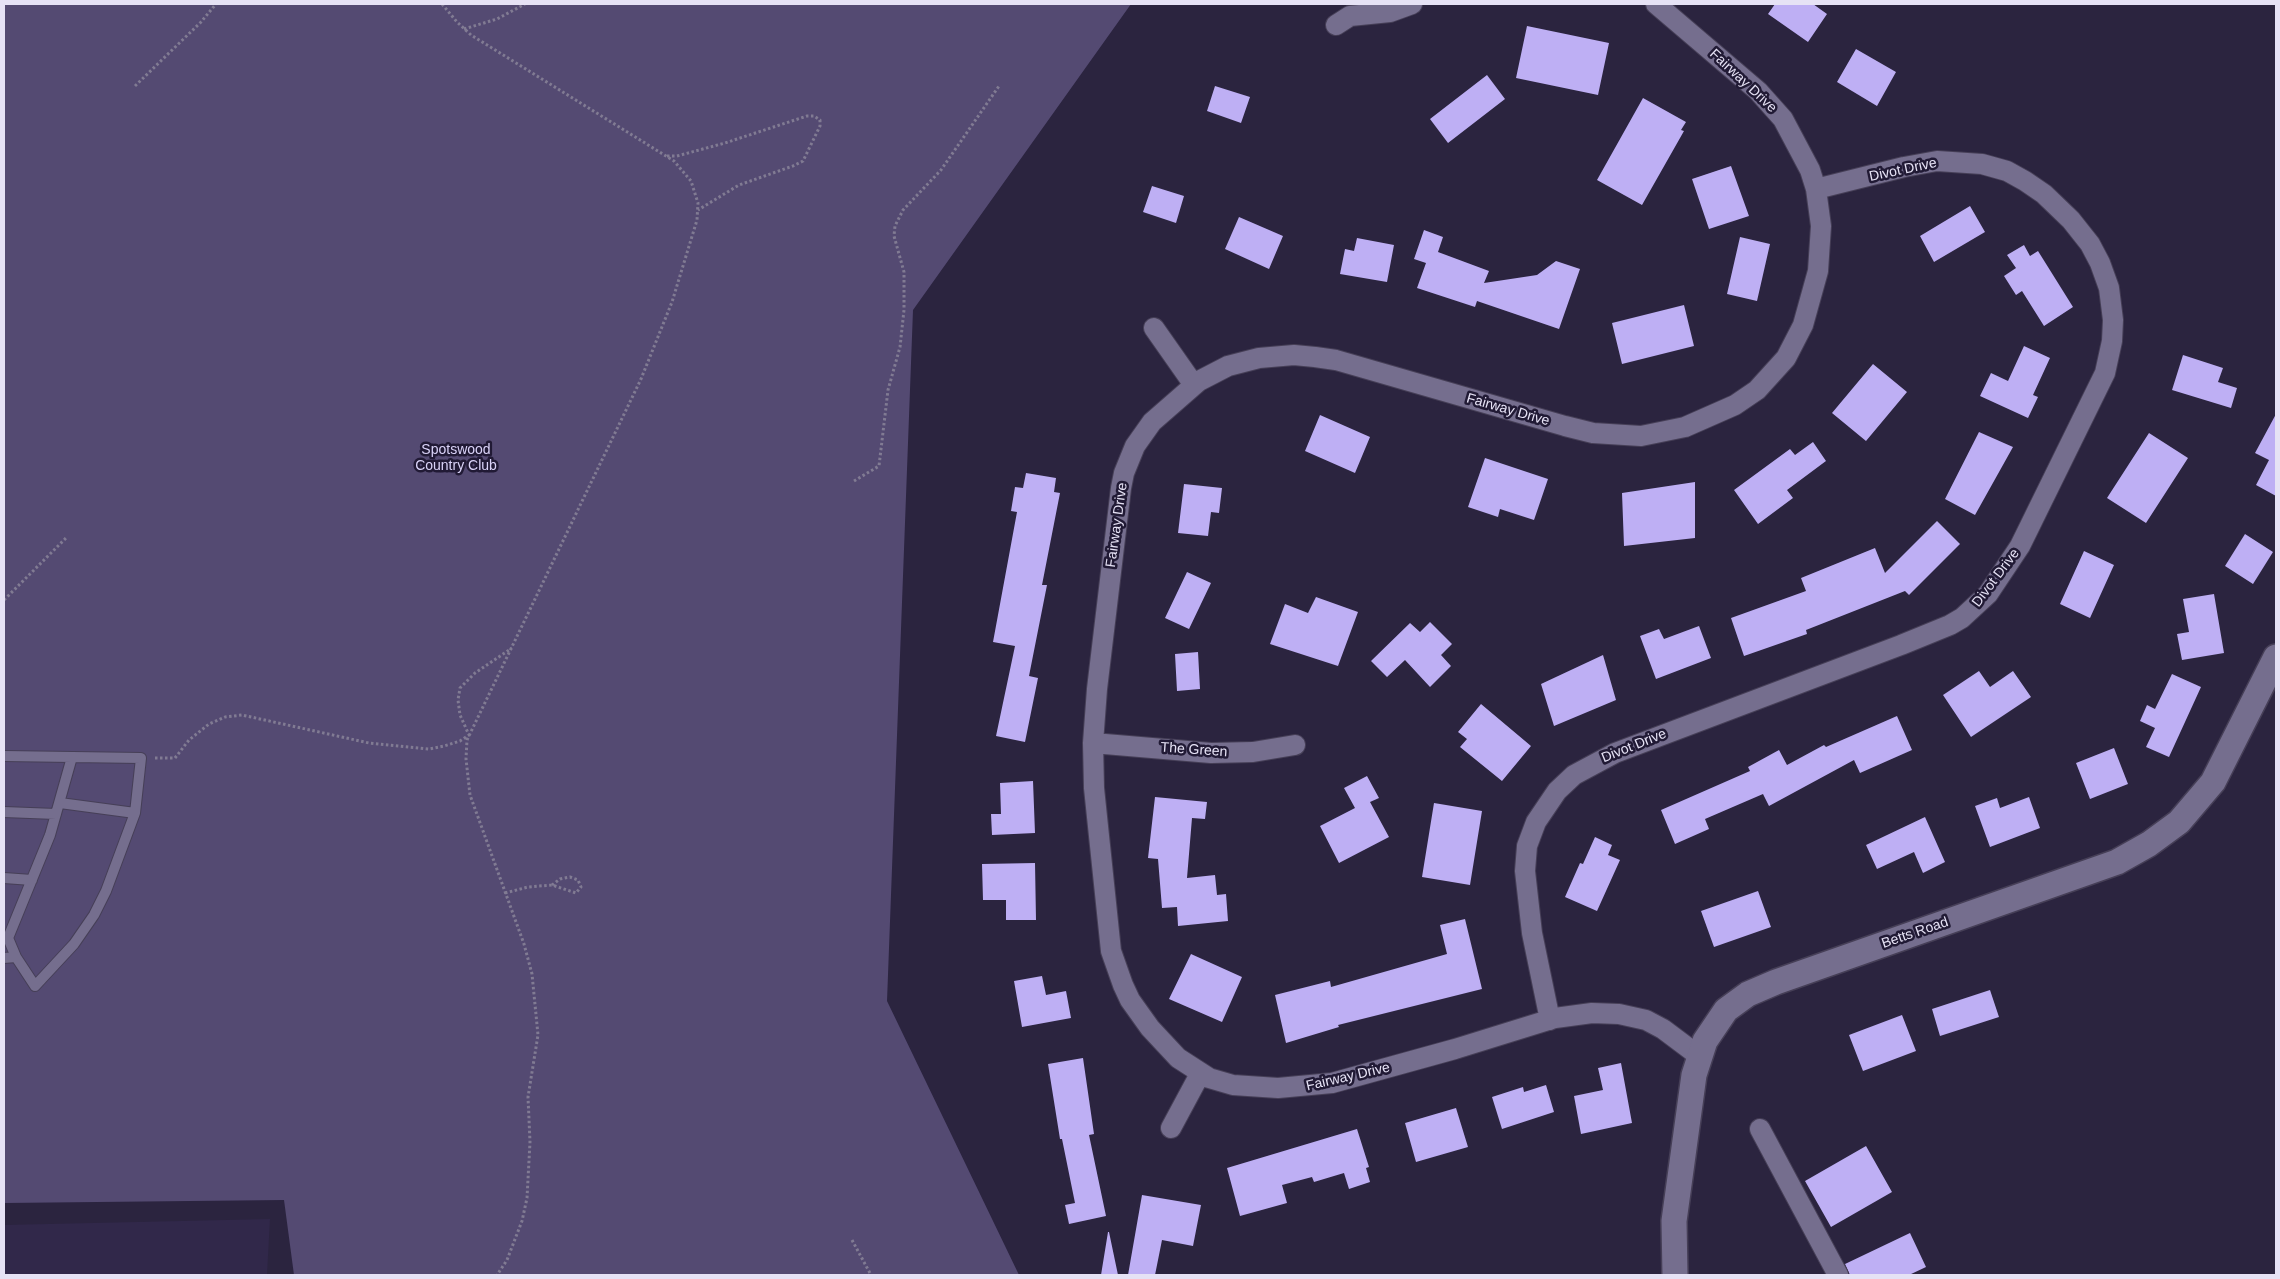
<!DOCTYPE html>
<style>
body{margin:0}
#map{position:relative;width:2280px;height:1279px;overflow:hidden;background:#2b243f;font-family:Arial,sans-serif}
canvas{display:block}
.frame{position:absolute;inset:0;border:5px solid #e6e2f5;pointer-events:none}
</style>
<div id="map">
<canvas width="2280" height="1279"></canvas>
<div class="frame"></div>
</div>
<script>
const context = document.querySelector('canvas').getContext('2d');
context.lineJoin = 'round';
function fillPath(path, color) { context.fillStyle = color; context.fill(path, 'evenodd'); }
const toPath = rows => new Path2D(rows.map(r => 'M' + r).join(''));
function stroke(path, color, width, dash) { context.strokeStyle = color; context.lineWidth = width; context.lineCap = dash ? 'butt' : 'round'; context.setLineDash(dash || []); context.stroke(path); }
function drawText(font, color, halo, rows, align = 'center') {
  context.font = font + ' Arial,sans-serif'; context.lineWidth = 5; context.setLineDash([]); context.textBaseline = 'middle'; context.strokeStyle = halo; context.fillStyle = color; for (const [text, x, y, turn = 0] of rows) {
    context.save(); context.translate(x, y); context.rotate((+turn || 0) * Math.PI / 180); context.textAlign = isNaN(turn) ? turn : align; if (halo) context.strokeText(text, 0, 0); context.fillText(text, 0, 0); context.restore();
  }
}
const built = toPath([
 [270,1219,267,1275,4,1275,4,1225]
]);
const green = toPath([
 [4,4,1131,4,913,310,887,1001,1019,1275,294,1275,284,1200,4,1203]
]);
const building = toPath([
 [1775,4,1813,4,1827,14,1808,42,1768,14],
 [1527,26,1609,43,1598,95,1516,78],
 [1856,49,1896,72,1877,106,1837,82],
 [1487,75,1505,99,1448,143,1430,119],
 [1215,86,1250,97,1241,123,1207,111],
 [1643,98,1686,122,1681,130,1684,131,1642,205,1597,180],
 [1731,166,1749,216,1709,229,1692,179],
 [1152,186,1184,196,1176,223,1143,212],
 [1970,206,1985,232,1934,262,1920,236],
 [1239,217,1283,236,1269,269,1225,249],
 [1424,230,1443,237,1438,252,1489,271,1484,283,1537,275,1556,261,1580,269,1559,329,1477,301,1475,307,1417,288,1426,263,1414,259],
 [1740,237,1770,244,1757,301,1727,294],
 [1357,238,1394,245,1387,282,1340,274,1345,249,1354,251],
 [2024,245,2030,256,2038,251,2073,307,2044,326,2022,291,2016,295,2004,276,2016,268,2007,255],
 [1684,305,1694,346,1622,364,1612,323],
 [2024,346,2050,358,2033,395,2038,397,2028,418,1980,396,1991,373,2008,381],
 [2183,355,2223,368,2218,382,2237,388,2231,408,2172,390],
 [1873,364,1907,392,1866,441,1832,413],
 [2276,414,2276,496,2256,485,2269,460,2255,453],
 [1320,415,1370,437,1355,473,1305,451],
 [1979,432,2013,447,1975,515,1945,499],
 [2149,433,2188,458,2146,523,2107,498],
 [1813,442,1826,461,1787,490,1793,498,1758,524,1734,490,1790,449,1795,455],
 [1485,458,1548,479,1534,520,1500,509,1498,517,1468,507],
 [1026,473,1056,478,1054,492,1060,493,1042,585,1047,585,1029,676,1038,678,1025,742,996,736,1015,646,993,642,1017,512,1011,511,1015,487,1023,488],
 [1695,482,1695,538,1624,546,1622,493],
 [1184,484,1222,488,1219,513,1211,512,1208,536,1178,533],
 [1937,521,1960,544,1909,595,1905,591,1806,630,1807,634,1744,656,1731,618,1806,591,1801,578,1875,548,1885,573],
 [2245,534,2273,552,2253,584,2225,566],
 [2084,551,2114,565,2090,618,2060,604],
 [1187,572,1211,583,1189,629,1165,618],
 [2214,594,2224,653,2182,660,2177,634,2189,632,2183,599],
 [1316,597,1358,612,1338,666,1270,644,1285,604,1308,613],
 [1430,622,1452,644,1441,655,1451,666,1430,687,1405,660,1387,677,1371,661,1410,623,1420,632],
 [1699,626,1711,658,1656,679,1640,636,1659,629,1664,639],
 [1198,652,1200,689,1177,691,1175,654],
 [1603,655,1616,700,1554,726,1541,684],
 [1979,671,1990,687,2013,671,2031,697,1971,737,1943,695],
 [2172,674,2201,687,2169,757,2146,747,2155,728,2140,721,2147,705,2155,709],
 [1481,704,1531,746,1502,781,1460,747,1467,739,1458,732],
 [1897,716,1912,750,1860,773,1854,760,1769,806,1763,794,1705,819,1709,829,1675,844,1661,810,1750,771,1748,767,1779,750,1787,765,1824,745,1826,747],
 [2114,748,2128,784,2090,799,2076,763],
 [1367,776,1379,798,1370,802,1389,837,1339,863,1320,826,1355,808,1344,788],
 [1033,781,1035,833,992,835,991,814,1001,814,1000,783],
 [1155,797,1207,802,1205,819,1192,818,1187,878,1215,875,1217,895,1226,894,1228,921,1178,926,1177,907,1162,908,1158,859,1148,858],
 [2029,797,2040,828,1990,847,1975,806,1997,798,2000,808],
 [1434,803,1482,811,1470,885,1422,877],
 [1925,817,1945,862,1923,873,1914,852,1877,869,1866,845],
 [1595,837,1612,845,1608,855,1620,860,1597,911,1565,897,1580,863,1583,864],
 [1035,863,1036,920,1006,920,1006,900,983,900,982,864],
 [1758,891,1771,927,1714,947,1701,911],
 [1465,919,1482,989,1338,1025,1339,1027,1286,1043,1275,995,1330,981,1331,987,1447,954,1440,925],
 [1191,954,1242,977,1222,1022,1169,999],
 [1042,976,1046,995,1066,991,1071,1018,1022,1027,1014,981],
 [1990,990,1999,1017,1940,1036,1932,1009],
 [1902,1015,1916,1051,1863,1071,1849,1035],
 [1083,1058,1094,1134,1089,1135,1106,1216,1069,1224,1065,1205,1075,1203,1062,1139,1060,1139,1048,1064],
 [1621,1063,1632,1123,1581,1134,1574,1096,1603,1090,1598,1068],
 [1546,1085,1554,1112,1502,1129,1492,1097,1523,1087,1524,1092],
 [1456,1108,1468,1147,1416,1162,1405,1123],
 [1357,1129,1369,1167,1366,1168,1370,1182,1349,1189,1344,1173,1314,1182,1312,1177,1282,1185,1287,1203,1240,1216,1227,1168],
 [1866,1146,1892,1192,1831,1227,1805,1181],
 [1142,1195,1201,1205,1193,1246,1162,1240,1155,1275,1128,1275],
 [1108,1232,1109,1232,1118,1275,1101,1275],
 [1910,1233,1926,1267,1909,1275,1850,1275,1845,1264]
]);
const path = toPath([
 [442,4,457,22,471,35,674,161,691,181,698,203,697,220,672,302,641,379,467,740,466,759,470,795,524,944,532,974,538,1035,528,1097,530,1142,527,1198,522,1221,507,1260,497,1275],
 [464,29,497,19,525,4],
 [135,86,201,22,216,4],
 [667,156,677,156,725,143,807,116,814,116,820,120,820,126,803,161,793,166,739,185,698,210],
 [854,481,879,466,888,390,900,347,904,310,904,272,894,236,895,226,903,210,941,170,999,86],
 [4,600,67,537],
 [155,758,175,758,189,740,209,724,225,717,242,715,369,743,429,749,444,746,460,741,469,735,460,715,458,700,460,688,475,673,512,648],
 [505,893,528,887,552,885,576,893,581,887,578,880,570,877,560,879,552,885],
 [852,1240,871,1275]
]);
const service = toPath([
 [4,756,141,758,135,813,106,891,94,915,74,944,35,986,16,957],
 [60,803,135,813],
 [4,812,56,814],
 [4,878,32,880],
 [4,958,16,957,8,938,50,835,72,757]
]);
const minor = toPath([
 [1656,4,1758,91,1783,119,1810,170,1816,189,1821,226,1818,271,1803,325,1786,358,1757,390,1735,405,1685,427,1641,436,1593,433,1565,426,1336,360,1315,357,1294,355,1259,358,1228,366,1199,381,1152,422,1135,446,1124,473,1121,488,1097,689,1093,743,1094,788,1111,951,1123,985,1130,1000,1150,1028,1178,1058,1209,1078,1233,1085,1278,1088,1332,1083,1455,1049,1555,1018,1592,1013,1619,1014,1646,1020,1663,1029,1699,1056],
 [1336,25,1350,16,1390,12,1412,4],
 [1154,328,1194,385],
 [1093,743,1211,753,1253,752,1295,745],
 [1550,1020,1532,933,1525,871,1527,846,1536,822,1557,791,1574,775,1615,753,1901,645,1950,625,1962,618,1988,594,2020,546,2105,373,2112,341,2113,320,2109,288,2100,263,2090,244,2071,220,2044,194,2025,181,2007,171,1982,164,1937,161,1904,167,1816,189],
 [1171,1128,1200,1074],
 [1760,1129,1838,1275]
]);
const tertiary = toPath([
 [1675,1275,1674,1221,1694,1075,1705,1041,1726,1010,1748,994,1776,982,2117,862,2149,844,2179,822,2213,782,2276,657]
]);
const streetNames = [
 ["Fairway Drive",1743,81,43],
 ["Divot Drive",1903,170,-12],
 ["Fairway Drive",1508,410,16],
 ["Fairway Drive",1117,525,-82],
 ["Divot Drive",1996,578,-53],
 ["Divot Drive",1634,746,-22],
 ["The Green",1194,750,4],
 ["Betts Road",1915,933,-19],
 ["Fairway Drive",1348,1077,-13]
];
const parkNames = [
 ["Spotswood",456,450],
 ["Country Club",456,466]
];
fillPath(built, '#31284a');
fillPath(green, '#544a72');
fillPath(building, '#beaff4');
stroke(service, '#463f57', 12);
stroke(minor, '#463f57', 22);
stroke(tertiary, '#463f57', 28);
stroke(path, '#817b93', 3, [2.5, 2.5]);
stroke(service, '#756e8e', 10);
stroke(minor, '#756e8e', 20);
stroke(tertiary, '#756e8e', 25);
drawText('14px', '#e6e2f5', '#211a35', streetNames);
drawText('14px', '#dad3f8', '#211a35', parkNames);
</script>
